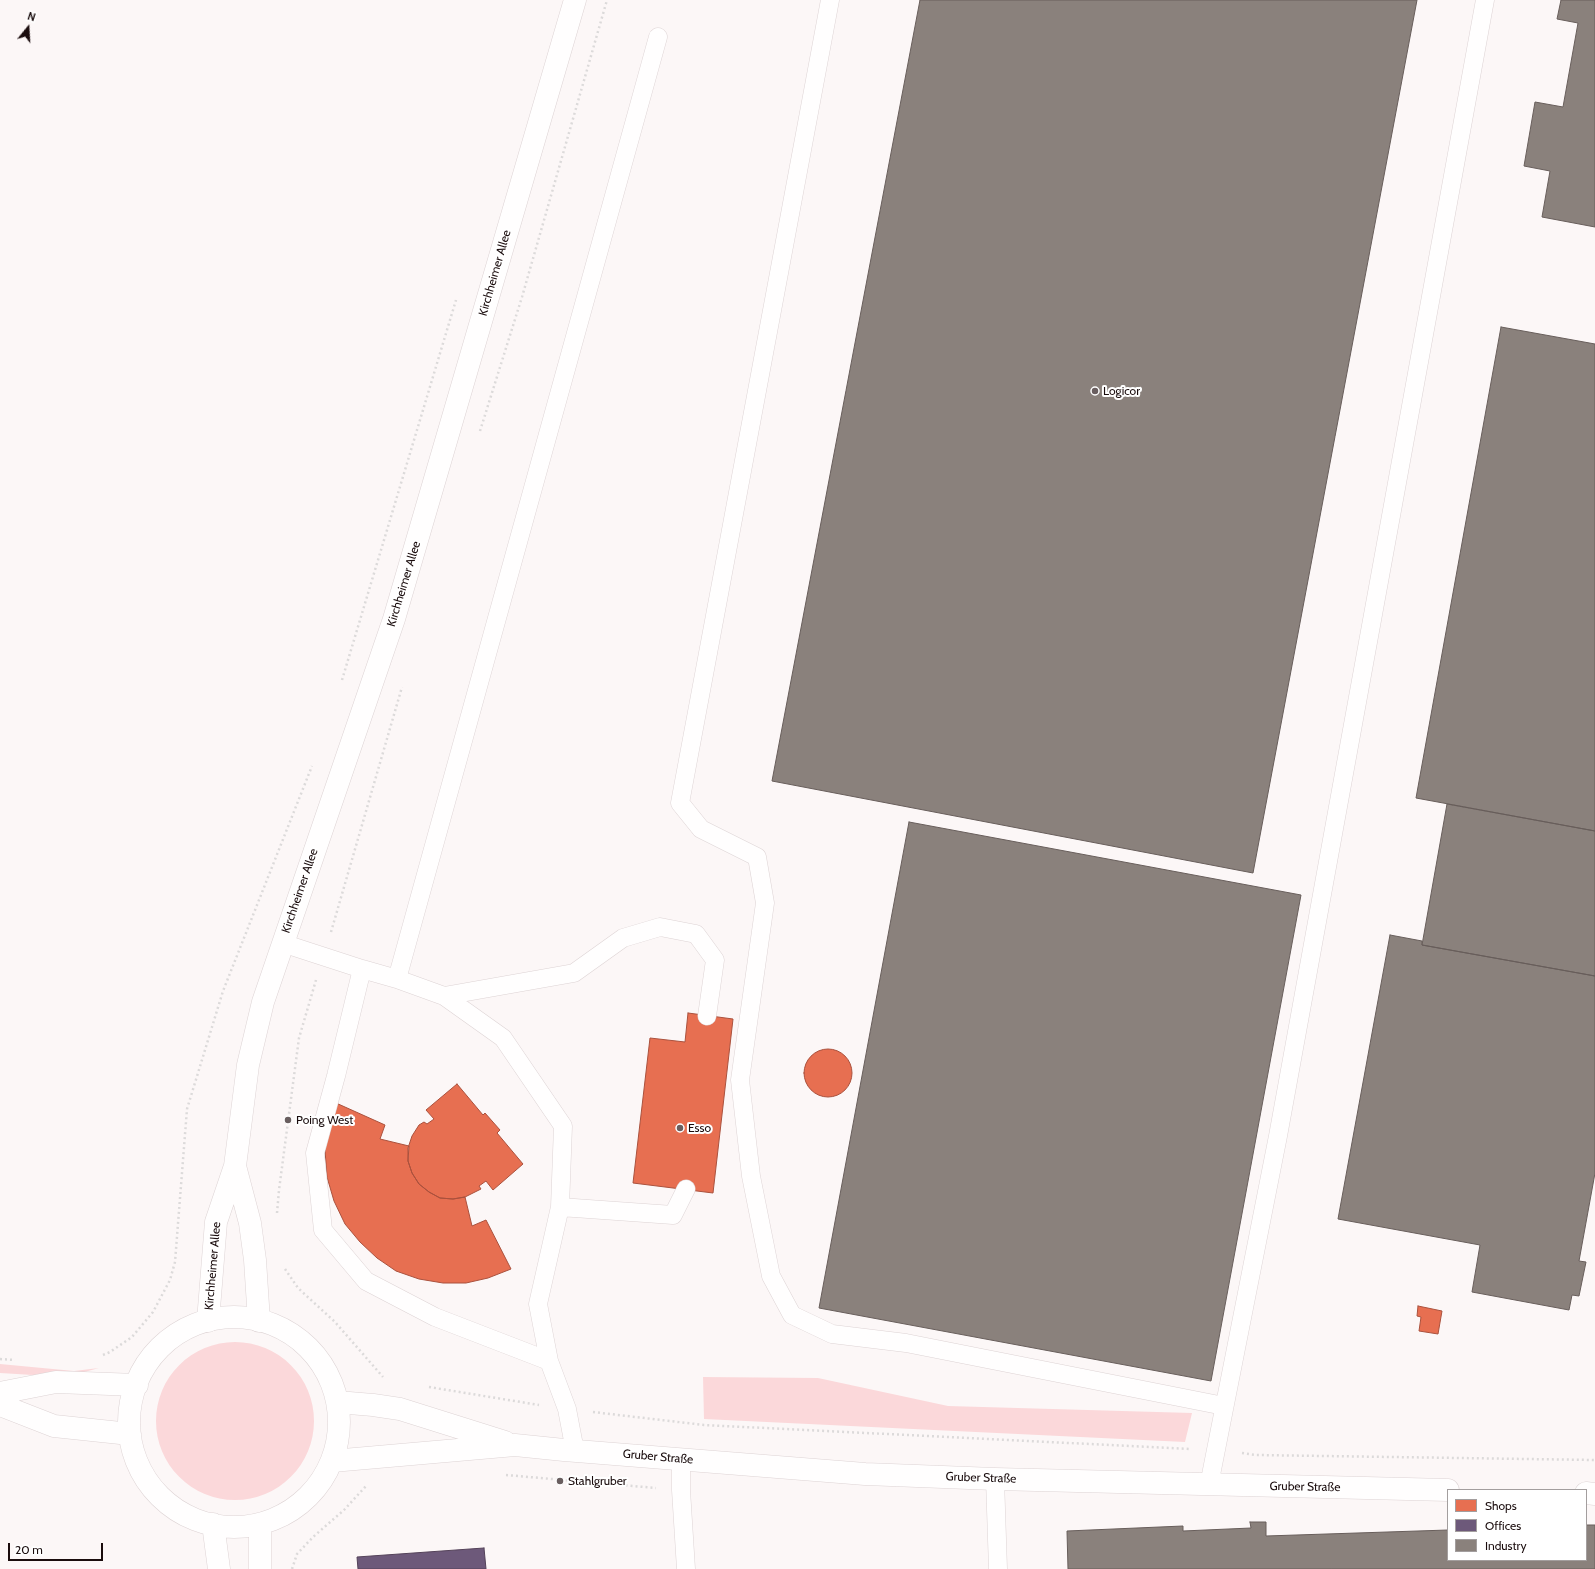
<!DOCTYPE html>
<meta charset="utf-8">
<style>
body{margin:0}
#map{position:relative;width:1595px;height:1569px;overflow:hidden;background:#fcf7f7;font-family:Cabin,sans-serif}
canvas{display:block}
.legend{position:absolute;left:1447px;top:1489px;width:140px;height:72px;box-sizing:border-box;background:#fff;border:1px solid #a39e9e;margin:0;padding:5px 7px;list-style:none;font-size:12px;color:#1a0c0d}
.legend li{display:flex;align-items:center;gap:8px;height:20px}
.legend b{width:20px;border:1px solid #a39e9e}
.north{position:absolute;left:8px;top:8px;width:40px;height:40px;-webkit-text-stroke:3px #fff;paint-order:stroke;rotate:18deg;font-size:11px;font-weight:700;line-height:16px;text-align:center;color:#1a0c0d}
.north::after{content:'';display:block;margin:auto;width:14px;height:18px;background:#1a0c0d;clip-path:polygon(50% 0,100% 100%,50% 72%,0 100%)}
.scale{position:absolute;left:8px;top:1543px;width:95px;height:18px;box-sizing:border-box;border:2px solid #1a0c0d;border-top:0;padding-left:5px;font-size:12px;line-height:14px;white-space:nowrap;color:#1a0c0d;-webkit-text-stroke:3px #fff;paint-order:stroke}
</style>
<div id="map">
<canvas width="1595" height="1569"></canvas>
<ul class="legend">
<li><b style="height:11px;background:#e76f51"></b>Shops</li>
<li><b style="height:11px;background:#6d597a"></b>Offices</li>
<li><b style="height:11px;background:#8a817c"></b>Industry</li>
</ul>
<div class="north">N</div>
<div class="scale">20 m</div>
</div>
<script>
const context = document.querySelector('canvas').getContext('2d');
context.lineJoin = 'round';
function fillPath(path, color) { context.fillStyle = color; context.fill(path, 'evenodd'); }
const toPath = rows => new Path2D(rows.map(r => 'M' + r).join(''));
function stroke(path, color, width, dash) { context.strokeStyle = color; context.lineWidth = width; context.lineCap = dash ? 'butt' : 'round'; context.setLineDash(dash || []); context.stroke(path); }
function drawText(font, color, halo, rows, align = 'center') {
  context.font = font + ' Cabin,sans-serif'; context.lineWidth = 4; context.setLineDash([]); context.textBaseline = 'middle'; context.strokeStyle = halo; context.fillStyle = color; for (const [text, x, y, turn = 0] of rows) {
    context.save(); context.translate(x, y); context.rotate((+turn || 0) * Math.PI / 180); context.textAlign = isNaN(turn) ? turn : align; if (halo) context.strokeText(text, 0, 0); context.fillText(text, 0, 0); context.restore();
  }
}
const green = toPath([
 '156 1421a79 79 0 1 1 158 0a79 79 0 1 1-158 0Z',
 [0,1364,74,1371,99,1368,66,1377,0,1373],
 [703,1377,818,1378,948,1406,1192,1413,1185,1442,704,1419]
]);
const shops = toPath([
 [688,1013,733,1019,713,1193,633,1183,650,1038,685,1042,688,1013],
 '804 1073a24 24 0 1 1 48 0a24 24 0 1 1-48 0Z',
 [457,1084,483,1115,485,1113,500,1130,497,1133,523,1164,493,1190,486,1181,479,1186,481,1189,465,1197,453,1199,440,1198,429,1192,419,1184,412,1173,408,1161,408,1148,412,1136,419,1125,424,1122,427,1124,434,1119,426,1110,457,1084],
 [336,1103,385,1125,380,1139,409,1146,408,1161,412,1173,419,1184,429,1192,440,1198,453,1199,465,1197,472,1226,486,1220,511,1269,488,1278,466,1283,443,1283,419,1279,396,1271,377,1258,360,1242,345,1224,334,1201,327,1177,325,1150,328,1127,336,1103],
 [1418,1306,1442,1311,1438,1334,1419,1331,1421,1317,1417,1316,1418,1306]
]);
const offices = toPath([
 [484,1548,486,1569,358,1569,357,1557,484,1548]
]);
const industry = toPath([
 [920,0,1417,0,1253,873,772,781,920,0],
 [1561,0,1595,0,1595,227,1542,217,1550,171,1524,166,1535,102,1563,107,1578,23,1557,19,1561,0],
 [1501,327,1595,344,1595,831,1416,798,1501,327],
 [1447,804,1595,831,1595,976,1422,945,1447,804],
 [909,822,1301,895,1211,1381,819,1308,909,822],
 [1390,935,1422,941,1422,945,1595,976,1595,1173,1579,1261,1586,1262,1579,1296,1572,1295,1569,1310,1472,1292,1480,1245,1338,1219,1390,935],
 [1250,1522,1266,1522,1266,1536,1448,1530,1448,1560,1586,1560,1586,1525,1595,1525,1595,1569,1068,1569,1067,1531,1183,1526,1183,1531,1251,1528,1250,1522]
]);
const path = toPath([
 [480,431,522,297,607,0],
 [342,680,456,300],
 [331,932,402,687],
 [277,1213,279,1190,299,1038,316,980],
 [285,1269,298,1288,335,1322,383,1377],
 [103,1355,110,1352,132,1337,153,1312,170,1280,175,1262,187,1109,223,991,312,766],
 [0,1359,15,1360],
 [429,1387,539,1405],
 [593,1412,704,1425,1191,1449],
 [1242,1453,1256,1455,1595,1460],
 [506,1475,656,1488],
 [292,1569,297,1554,313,1537,344,1510,366,1486]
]);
const service = toPath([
 [830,0,680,803,701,829,757,857,765,903,740,1080,751,1176,771,1276,792,1315,832,1334,906,1343,1224,1406],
 [282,943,362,969,397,979,444,996,503,1038,563,1126,560,1207,538,1304,549,1361,567,1409,575,1451],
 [362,969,336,1076,315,1153,323,1230,366,1281,435,1317,549,1361],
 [397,979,658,37],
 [444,996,574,973,623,938,660,927,696,934,715,960,707,1016],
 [560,1207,673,1215,686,1189],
 [681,1459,681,1490,686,1569],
 [995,1479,998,1569],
 [1209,1485,1278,1136,1485,0]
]);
const minor = toPath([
 [235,1166,250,1223,255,1260,259,1321],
 [208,1321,216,1222,235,1166,248,1065,263,1002,394,619,575,0]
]);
const tertiary = toPath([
 '129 1422a105 105 0 1 1 210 0a105 105 0 1 1-210 0Z',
 [0,1393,56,1382,137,1385],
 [337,1402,373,1405,400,1409,505,1442],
 [0,1405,54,1426,130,1434],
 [332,1461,515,1445,564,1450,865,1474,995,1479,1448,1490],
 [1586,1493,1595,1494],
 [213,1524,219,1569],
 [260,1524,260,1569]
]);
const markers = [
 [1095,391,4,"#695e5f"],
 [288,1120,4,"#695e5f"],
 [680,1128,4,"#695e5f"],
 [560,1481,4,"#695e5f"]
];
const streetNames = [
 ["Kirchheimer Allee",495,273,-74],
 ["Kirchheimer Allee",404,584,-73],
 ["Kirchheimer Allee",300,891,-71],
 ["Kirchheimer Allee",213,1266,-85],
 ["Gruber Straße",658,1457,5],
 ["Gruber Straße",981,1478,2],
 ["Gruber Straße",1305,1487,1]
];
const poiNames = [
 ["Logicor",1103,391],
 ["Poing West",296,1120],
 ["Esso",688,1128],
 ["Stahlgruber",568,1481]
];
fillPath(green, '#fbd8da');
fillPath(shops, '#e76f51');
stroke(shops, '#aa513d', 1);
fillPath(offices, '#6d597a');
stroke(offices, '#544259', 1);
fillPath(industry, '#8a817c');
stroke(industry, '#685e5b', 1);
stroke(service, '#ddd3d4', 19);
stroke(minor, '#ddd3d4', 23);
stroke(tertiary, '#ddd3d4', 23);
stroke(path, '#dcdada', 2.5, [2, 3]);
stroke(service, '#fffefe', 18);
stroke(minor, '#fffefe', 22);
stroke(tertiary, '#fffefe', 22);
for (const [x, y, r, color] of markers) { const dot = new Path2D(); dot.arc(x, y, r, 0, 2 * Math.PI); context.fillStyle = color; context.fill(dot); stroke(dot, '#fff', 1.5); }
drawText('12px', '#1a0c0d', '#fff', streetNames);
drawText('12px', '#1a0c0d', '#fff', poiNames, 'left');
</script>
